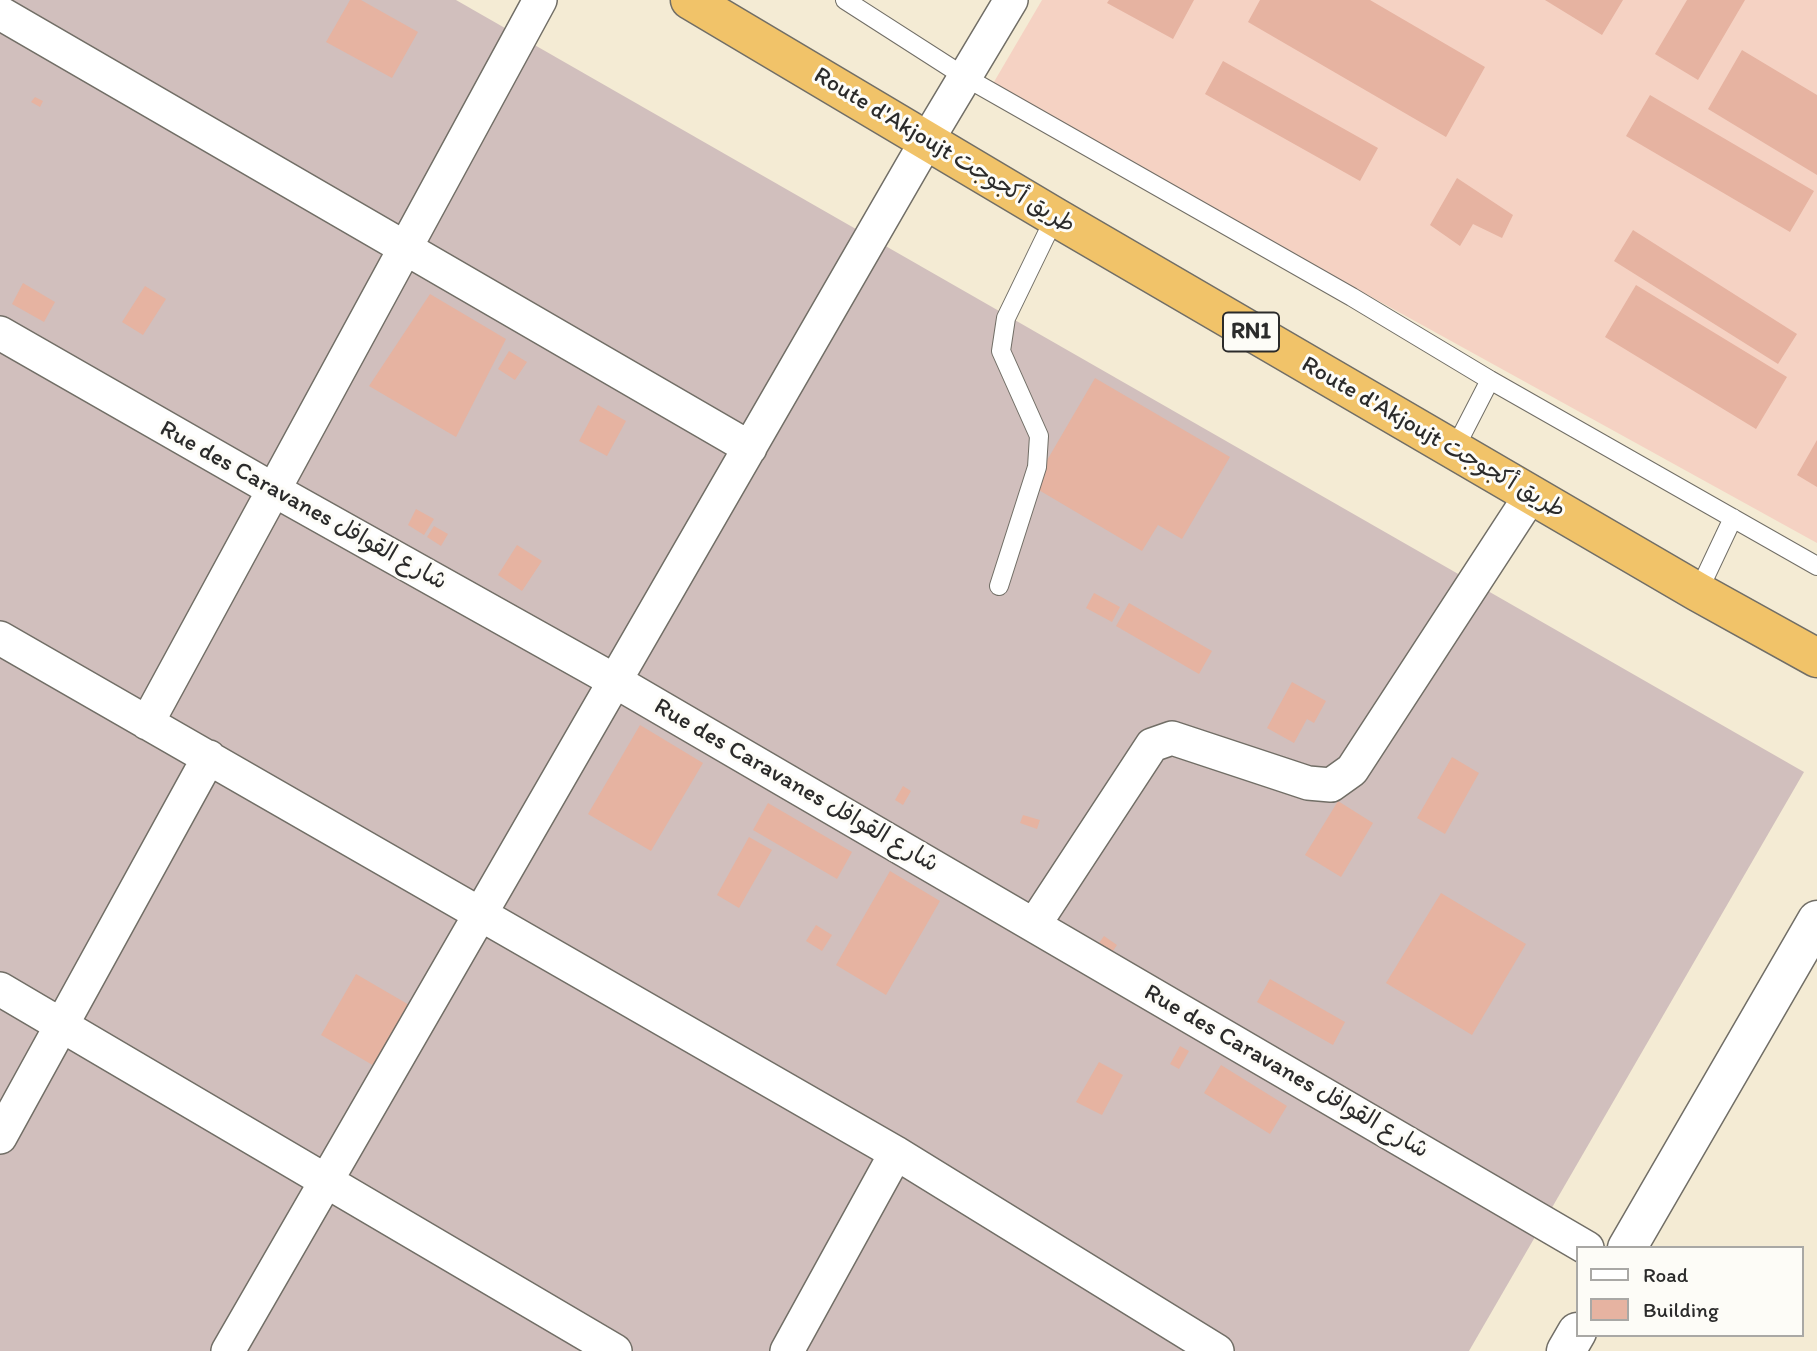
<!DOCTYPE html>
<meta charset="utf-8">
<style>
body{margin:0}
#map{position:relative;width:1817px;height:1351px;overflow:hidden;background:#f4ebd4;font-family:Itim,sans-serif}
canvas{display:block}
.legend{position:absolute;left:1576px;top:1246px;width:228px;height:91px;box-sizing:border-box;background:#fdfcf7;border:2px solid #a9a8a5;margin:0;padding:9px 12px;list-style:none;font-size:21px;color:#2b2b2b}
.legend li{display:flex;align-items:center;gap:14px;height:35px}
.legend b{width:35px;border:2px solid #a9a8a5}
</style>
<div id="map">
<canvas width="1817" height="1351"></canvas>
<ul class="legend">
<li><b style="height:9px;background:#fff"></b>Road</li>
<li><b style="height:19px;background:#e6b3a1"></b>Building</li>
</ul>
</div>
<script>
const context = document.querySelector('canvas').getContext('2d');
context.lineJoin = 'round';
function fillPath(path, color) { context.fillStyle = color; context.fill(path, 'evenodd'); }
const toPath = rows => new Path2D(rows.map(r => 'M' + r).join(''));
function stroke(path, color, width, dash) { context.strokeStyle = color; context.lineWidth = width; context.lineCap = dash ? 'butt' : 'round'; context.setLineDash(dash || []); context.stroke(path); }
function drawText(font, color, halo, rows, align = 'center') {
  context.font = font + ' Itim,"Playpen Sans Arabic",sans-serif'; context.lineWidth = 6; context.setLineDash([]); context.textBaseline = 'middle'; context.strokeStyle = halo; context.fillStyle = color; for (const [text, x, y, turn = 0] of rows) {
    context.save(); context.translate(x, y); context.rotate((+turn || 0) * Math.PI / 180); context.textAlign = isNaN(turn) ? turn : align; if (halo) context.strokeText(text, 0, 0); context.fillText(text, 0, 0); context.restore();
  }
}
const built = toPath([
 [1042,0,1817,0,1817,543,991,87]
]);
const industrial = toPath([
 [0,0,456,0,1804,772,1469,1351,0,1351]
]);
const building = toPath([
 [350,0,361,0,418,32,392,78,326,42],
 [1109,0,1194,0,1173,39,1107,3],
 [1260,0,1370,0,1485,67,1446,137,1248,22],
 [1545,0,1623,0,1602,35],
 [1687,0,1745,0,1698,80,1655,54],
 [1742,50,1817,95,1817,175,1708,109],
 [1223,61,1378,148,1360,181,1205,94],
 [1650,95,1814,191,1790,232,1626,136],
 [35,97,43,101,40,107,31,102],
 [1457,178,1513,215,1502,238,1473,224,1460,246,1430,225],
 [1633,230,1797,334,1778,364,1614,261],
 [23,283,55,302,44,322,12,304],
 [1636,285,1787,377,1756,429,1605,337],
 [145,286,166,299,143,335,122,322],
 [430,294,506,339,456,437,369,386],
 [509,351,527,362,515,380,498,369],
 [1095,378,1230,457,1182,539,1158,525,1142,551,1032,486],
 [598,405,626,421,607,456,579,441],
 [1817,440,1817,487,1797,475],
 [416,509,434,519,424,535,408,525],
 [434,526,448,534,441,546,427,537],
 [517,545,542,561,522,591,498,575],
 [1094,593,1120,607,1112,622,1086,608],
 [1129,603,1212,651,1199,674,1116,626],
 [1292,682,1326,701,1314,723,1307,719,1294,743,1267,728],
 [640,725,703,763,651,851,588,814],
 [1452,757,1479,773,1445,834,1417,818],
 [903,786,911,791,903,805,895,800],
 [1338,801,1373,823,1341,877,1305,855],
 [768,803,852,852,837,879,753,830],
 [1023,815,1040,820,1037,829,1020,823],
 [749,837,772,850,739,908,717,895],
 [890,871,940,901,886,995,836,965],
 [1441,893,1526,944,1472,1035,1386,983],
 [816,925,832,935,822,951,806,941],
 [1104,936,1117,945,1107,960,1094,950],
 [356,974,411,1006,376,1067,321,1035],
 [1270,979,1345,1022,1333,1045,1257,1002],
 [1180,1046,1189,1051,1179,1069,1170,1064],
 [1099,1062,1123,1075,1102,1115,1076,1102],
 [1221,1065,1287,1106,1270,1134,1204,1093]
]);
const service = toPath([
 [845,0,965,77,1352,297,1490,380,1817,566],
 [1454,450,1490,380],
 [999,586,1037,467,1039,436,1001,351,1006,318,1055,217],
 [1698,592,1733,518]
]);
const minor = toPath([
 [0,13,750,448],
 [0,333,274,490,615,681,1587,1248],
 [0,638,896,1153,1217,1351],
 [147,723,540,0],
 [1034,925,1152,745,1172,738,1308,783,1331,785,1352,770,1531,495],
 [0,989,615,1351],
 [0,1137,209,757],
 [228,1351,926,142,1011,0],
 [787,1351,896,1153]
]);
const tertiary = toPath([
 [1627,1248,1817,920],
 [1566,1351,1577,1332]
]);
const trunk = toPath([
 [690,0,1055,217,1698,592,1817,658]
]);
const shields = [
 [1251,332,56]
];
const shieldNames = [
 ["RN1",1251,332]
];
const streetNames = [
 ["Route d'Akjoujt طريق أكجوجت",944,151,31],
 ["Route d'Akjoujt طريق أكجوجت",1433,438,30],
 ["Rue des Caravanes شارع القوافل",303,506,29],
 ["Rue des Caravanes شارع القوافل",796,786,30],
 ["Rue des Caravanes شارع القوافل",1286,1072,30]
];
fillPath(built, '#f5d2c3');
fillPath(industrial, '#d1bfbd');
fillPath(building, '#e6b3a1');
stroke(service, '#716e66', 20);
stroke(minor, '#716e66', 36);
stroke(tertiary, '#716e66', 41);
stroke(trunk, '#716e66', 41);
stroke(service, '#fff', 18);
stroke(minor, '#fff', 33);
stroke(tertiary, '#fff', 38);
stroke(trunk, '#f1c369', 38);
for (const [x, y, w] of shields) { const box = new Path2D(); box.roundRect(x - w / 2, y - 19.5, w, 39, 5); context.fillStyle = '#fdfcf7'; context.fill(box); stroke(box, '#2b2b2b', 2); }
drawText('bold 23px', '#2b2b2b', null, shieldNames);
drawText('24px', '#2b2b2b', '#fdfcf7', streetNames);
</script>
